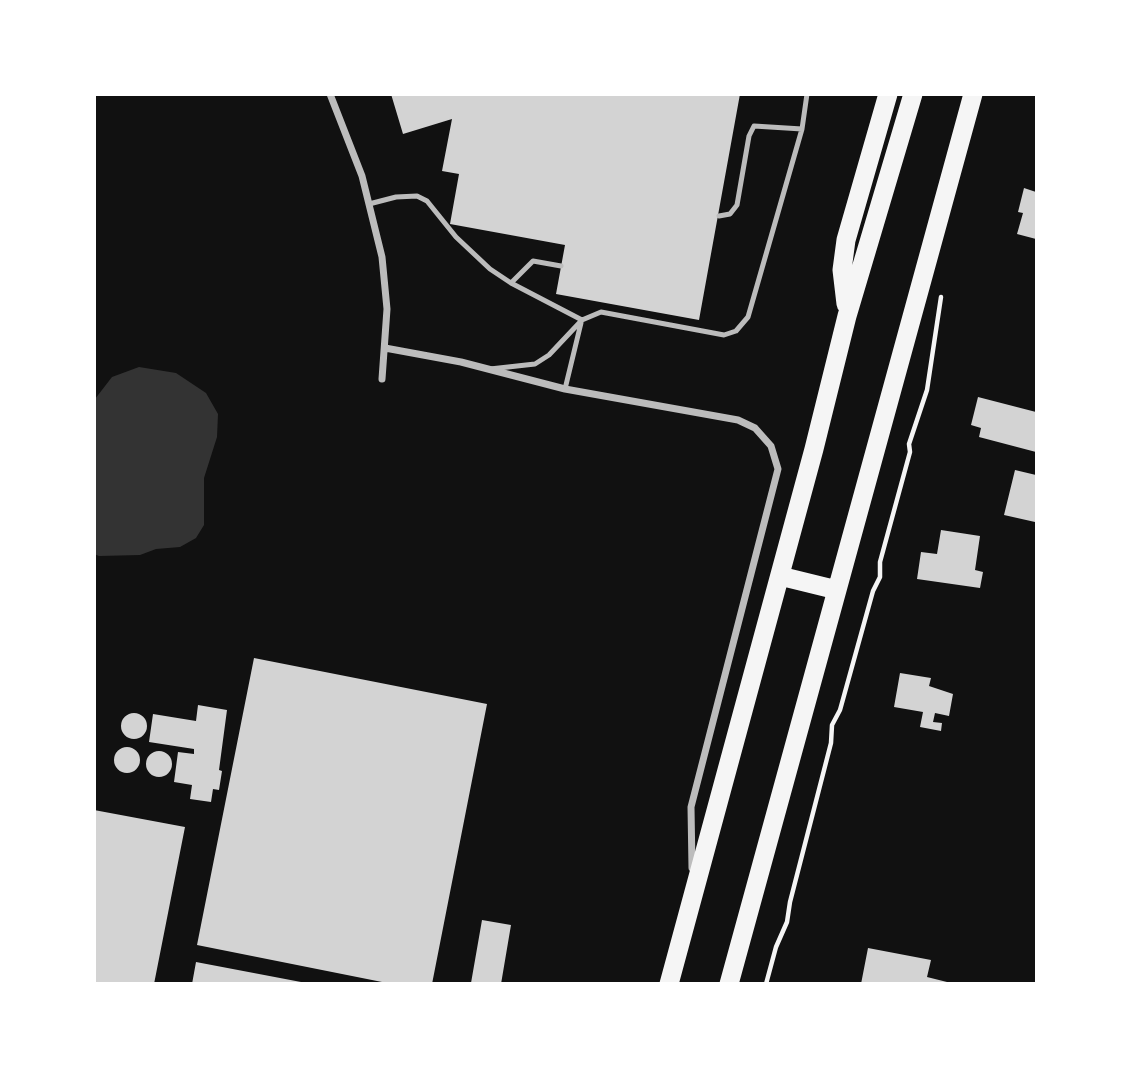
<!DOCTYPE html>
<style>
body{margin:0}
#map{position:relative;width:1131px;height:1078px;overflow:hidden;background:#111;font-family:Overpass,sans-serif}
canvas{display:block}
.frame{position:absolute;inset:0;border:96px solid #fff;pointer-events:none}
</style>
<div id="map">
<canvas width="1131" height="1078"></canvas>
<div class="frame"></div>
</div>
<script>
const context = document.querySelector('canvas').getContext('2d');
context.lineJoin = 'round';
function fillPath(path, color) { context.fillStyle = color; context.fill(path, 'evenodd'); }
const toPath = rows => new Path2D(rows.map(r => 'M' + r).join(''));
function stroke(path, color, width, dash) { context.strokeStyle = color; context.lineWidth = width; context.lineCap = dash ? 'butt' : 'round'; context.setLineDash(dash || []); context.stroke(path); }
const water = toPath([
 [139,367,176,373,206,393,218,414,217,437,204,478,204,525,196,538,180,547,156,549,140,555,99,556,94,554,95,399,112,377]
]);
const building = toPath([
 [391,94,740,94,699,320,556,294,565,245,450,224,459,174,442,171,452,119,403,134],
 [1024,188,1036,192,1036,239,1017,234,1023,213,1018,212],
 [978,397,1036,412,1036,452,979,437,981,428,971,425],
 [1015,470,1036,475,1035,522,1004,515],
 [941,530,980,536,975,570,983,572,980,588,917,579,921,552,937,554],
 [254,658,487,704,432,984,392,984,197,945],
 [900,673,931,678,929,686,953,694,949,716,935,713,933,722,942,723,941,731,920,727,923,712,894,707],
 [198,705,227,710,219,770,222,771,219,790,213,789,211,802,190,799,192,785,174,782,178,752,194,754,194,749,149,742,153,714,196,721],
 '121 726a13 13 0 1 1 26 0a13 13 0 1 1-26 0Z',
 '114 760a13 13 0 1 1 26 0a13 13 0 1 1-26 0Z',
 '146 764a13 13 0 1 1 26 0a13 13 0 1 1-26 0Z',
 [94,810,185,827,154,984,94,984],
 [482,920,511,925,501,984,471,983],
 [868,948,931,960,927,977,955,984,861,984],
 [196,962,301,982,301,984,192,984]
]);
const path = toPath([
 [766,984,776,947,787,922,790,902,831,743,832,725,840,710,873,591,880,577,880,562,910,452,909,444,927,390,941,297]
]);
const service = toPath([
 [369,204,396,197,417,196,427,201,456,237,490,269,511,283,582,320],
 [719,216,730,214,737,205,749,136,754,126,802,129],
 [511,283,533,261,561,266],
 [490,369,535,364,549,355,582,320,601,312,724,335,736,331,748,317,802,129,807,94],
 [565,389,581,323]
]);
const minor = toPath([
 [330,94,362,176,382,257,387,309,382,379],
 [385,348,461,362,565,389,738,420,755,428,771,446,778,469,691,807,692,868]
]);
const trunk = toPath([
 [846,304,842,270,846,240,888,94],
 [780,576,837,590],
 [669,984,814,449,847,316,913,94],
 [729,984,973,94]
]);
fillPath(water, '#333');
fillPath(building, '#d3d3d3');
stroke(path, '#f5f5f5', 4.5);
stroke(service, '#bcbcbc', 5);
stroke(minor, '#bcbcbc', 7);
stroke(trunk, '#f5f5f5', 19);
</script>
